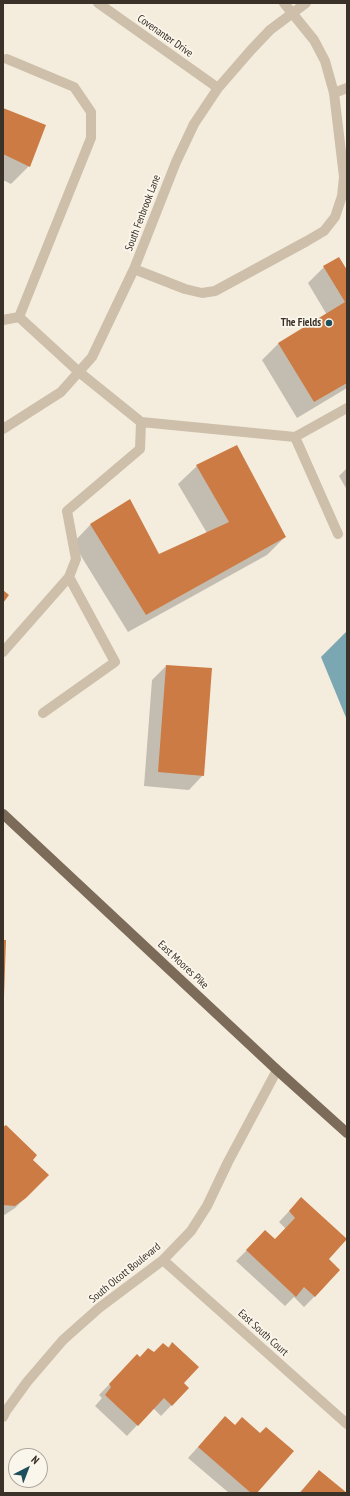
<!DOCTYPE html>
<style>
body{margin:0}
#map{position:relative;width:350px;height:1496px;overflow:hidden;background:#f4edde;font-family:"PT Sans Narrow",sans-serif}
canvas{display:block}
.frame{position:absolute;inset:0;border:4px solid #3a3129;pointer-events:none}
.north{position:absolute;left:8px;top:1448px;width:40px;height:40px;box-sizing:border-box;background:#fbf6eb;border:1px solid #aea79d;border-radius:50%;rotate:42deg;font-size:11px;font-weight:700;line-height:16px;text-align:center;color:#3a3129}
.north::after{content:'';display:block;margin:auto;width:14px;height:18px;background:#1c4e5e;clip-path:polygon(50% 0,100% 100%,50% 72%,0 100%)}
</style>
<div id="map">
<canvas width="350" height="1496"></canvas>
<div class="frame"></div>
<div class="north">N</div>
</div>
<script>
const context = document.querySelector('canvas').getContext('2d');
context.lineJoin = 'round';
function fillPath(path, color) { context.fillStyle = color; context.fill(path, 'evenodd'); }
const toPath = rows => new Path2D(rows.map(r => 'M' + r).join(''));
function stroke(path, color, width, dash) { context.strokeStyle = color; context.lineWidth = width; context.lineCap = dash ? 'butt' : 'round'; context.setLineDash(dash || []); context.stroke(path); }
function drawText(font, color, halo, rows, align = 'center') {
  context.font = font + ' "PT Sans Narrow",sans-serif'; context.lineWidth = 3.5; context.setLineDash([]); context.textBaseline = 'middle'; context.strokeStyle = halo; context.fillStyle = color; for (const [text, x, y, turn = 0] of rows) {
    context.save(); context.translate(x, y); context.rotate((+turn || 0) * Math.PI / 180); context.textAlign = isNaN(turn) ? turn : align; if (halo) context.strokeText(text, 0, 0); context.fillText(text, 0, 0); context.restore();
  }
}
const water = toPath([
 [347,631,347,720,321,657]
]);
const shadow = toPath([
 [3,109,29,166,11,184,3,180],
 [324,267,347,272,347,388,297,418,262,360,278,344,327,315,308,283],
 [236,447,285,537,267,555,128,632,73,543,91,524,158,555,207,533,178,484,197,466],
 [347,468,347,490,339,476],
 [166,666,203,775,189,790,144,786,152,680],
 [3,1129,32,1160,26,1197,15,1208,3,1216],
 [291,1209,327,1259,315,1296,304,1307,294,1297,285,1306,236,1261,255,1242,275,1240,286,1229,279,1222],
 [172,1343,182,1383,188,1388,161,1416,153,1408,127,1436,95,1406,102,1398,99,1395,127,1366,140,1358,167,1348],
 [225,1417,256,1493,229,1493,188,1458],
 [319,1471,345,1493,299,1493]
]);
const building = toPath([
 [3,108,46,125,30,167,3,154],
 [339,257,347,270,347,383,314,402,278,343,345,302,323,266],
 [237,445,286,537,146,615,90,524,130,499,159,554,229,522,196,465],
 [3,590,9,595,3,603],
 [166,665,212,668,204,776,158,772],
 [3,940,6,940,4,997,3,997],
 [6,1125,37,1155,33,1160,49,1175,26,1198,15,1206,3,1205,3,1127],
 [301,1197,347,1239,329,1259,340,1270,315,1297,304,1287,296,1297,246,1250,265,1230,275,1239,295,1218,289,1211],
 [172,1342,199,1367,184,1383,189,1388,172,1406,164,1398,138,1426,105,1395,111,1387,109,1384,137,1354,140,1357,148,1348,154,1352,163,1343,169,1348],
 [225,1416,235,1425,242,1417,260,1433,266,1427,294,1451,257,1493,251,1493,198,1447],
 [319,1470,347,1493,300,1493]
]);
const minor = toPath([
 [98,3,218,88],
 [284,3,314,40,325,61,334,93,347,88],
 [7,59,74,87,91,112,91,138,19,317],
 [134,269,185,289,202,293,215,291,307,241,324,231,335,217,342,196,344,177,334,93],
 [3,320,19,317,79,372,141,422],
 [3,429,61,392,92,357,134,269,176,162,194,124,218,88,251,50,270,30,306,3],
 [295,437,338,534],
 [3,652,69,577,76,559,67,511,140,449,141,422,295,437,347,408],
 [43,713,115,662,69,577],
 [163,1260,347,1424],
 [3,1417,6,1411,27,1382,63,1340,99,1308,163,1260,191,1231,207,1206,228,1162,277,1070]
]);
const major = toPath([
 [3,814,277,1070,347,1133]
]);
const markers = [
 [329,323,4,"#1c4e5e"]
];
const streetNames = [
 ["Covenanter Drive",165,36,35],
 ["South Fenbrook Lane",143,213,-69],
 ["East Moores Pike",183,965,43],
 ["South Olcott Boulevard",125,1273,-39],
 ["East South Court",263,1333,42]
];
const poiNames = [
 ["The Fields",321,323]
];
fillPath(water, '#7ba7b2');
fillPath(shadow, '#0003');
fillPath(building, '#cc7b44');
stroke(minor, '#cdbfa9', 10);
stroke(major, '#7c6b59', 10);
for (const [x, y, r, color] of markers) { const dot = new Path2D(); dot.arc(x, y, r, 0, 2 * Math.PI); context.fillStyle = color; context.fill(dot); stroke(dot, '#fbf6eb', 1.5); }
drawText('11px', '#3a3129', '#fbf6eb', streetNames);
drawText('bold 11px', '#3a3129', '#fbf6eb', poiNames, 'right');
</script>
